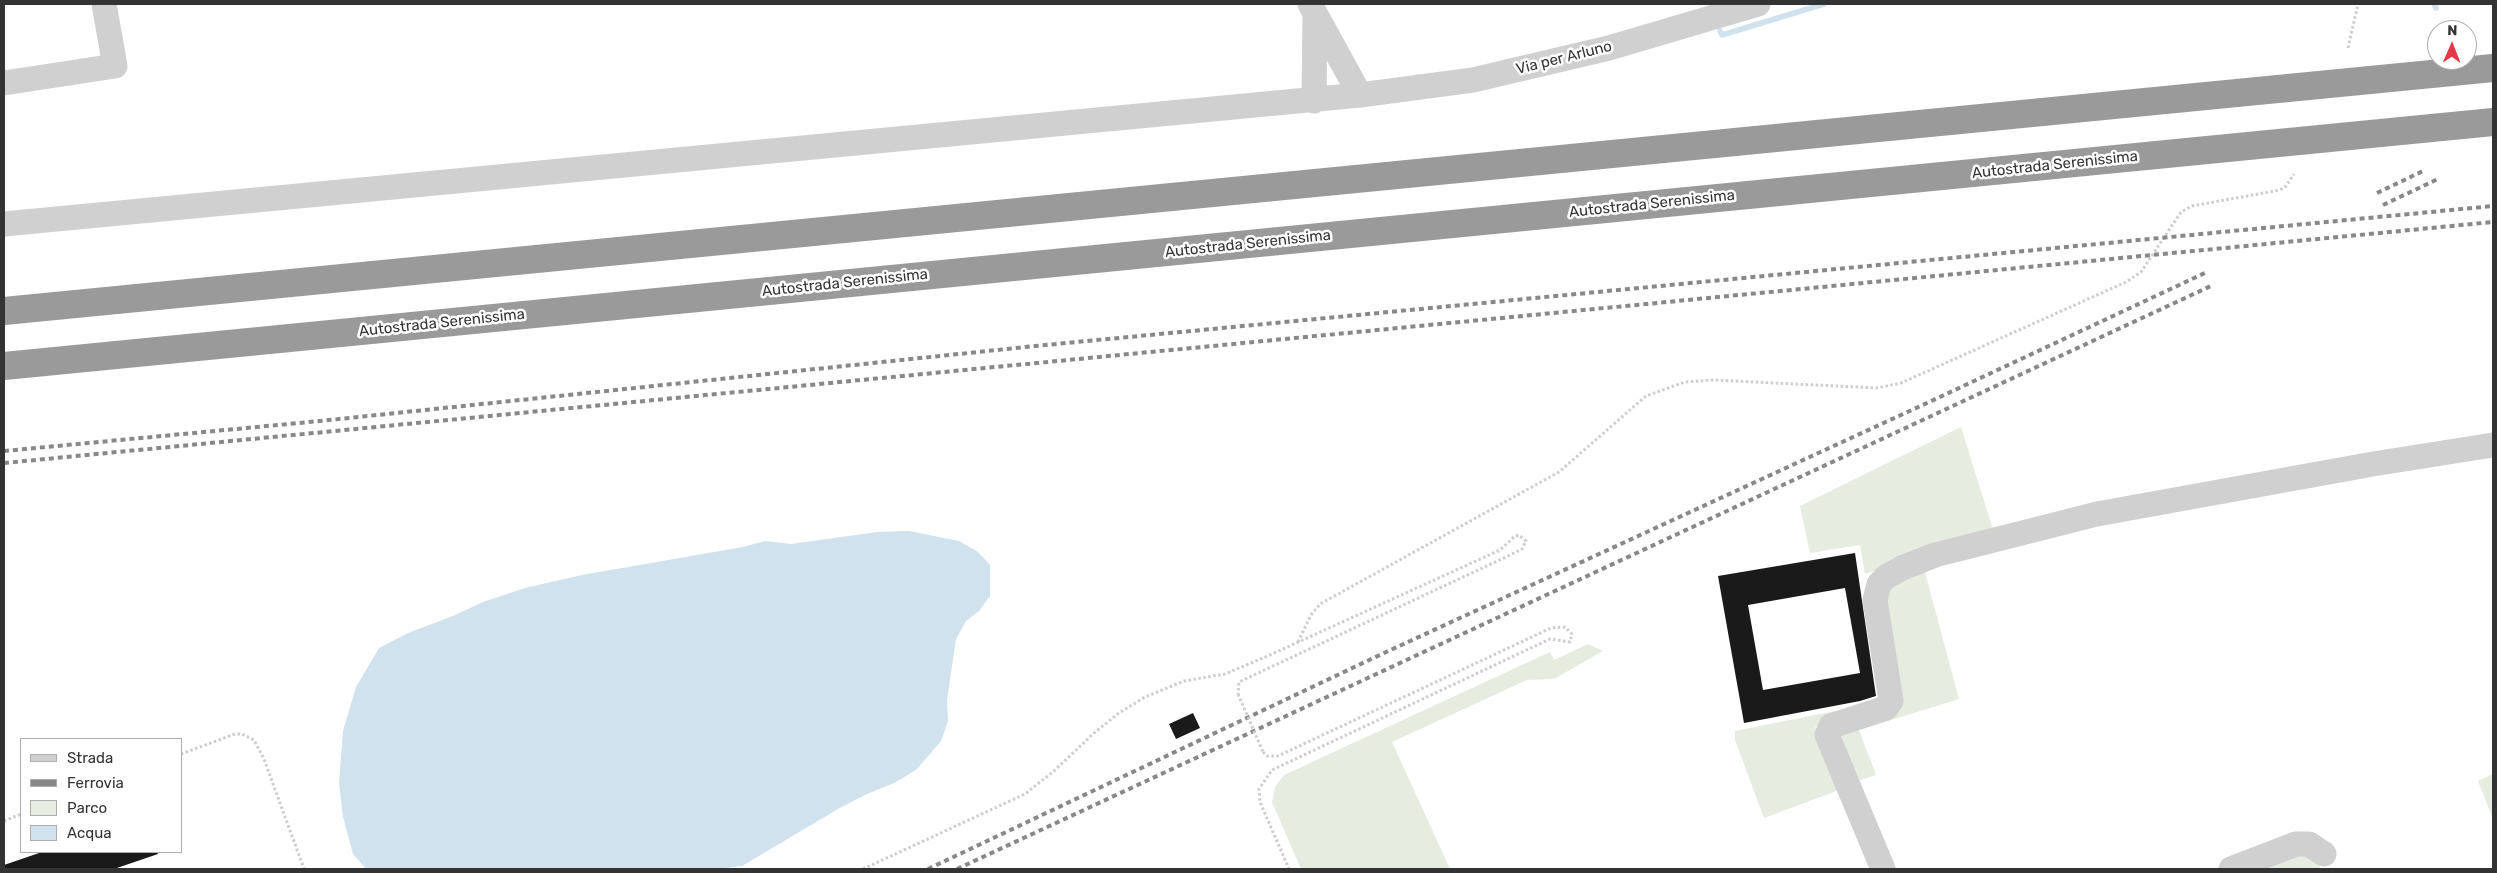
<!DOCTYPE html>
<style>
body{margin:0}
#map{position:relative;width:2497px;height:873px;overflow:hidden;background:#fff;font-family:Rubik,sans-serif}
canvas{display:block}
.frame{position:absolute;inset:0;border:5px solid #333;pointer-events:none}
.legend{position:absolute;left:20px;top:738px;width:162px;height:115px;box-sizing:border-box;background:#fff;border:1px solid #adadad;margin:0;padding:6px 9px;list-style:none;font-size:15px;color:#333}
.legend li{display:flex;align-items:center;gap:10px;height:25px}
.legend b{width:25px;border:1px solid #adadad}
.north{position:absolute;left:2427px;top:20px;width:50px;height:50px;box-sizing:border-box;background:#fff;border:1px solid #adadad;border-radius:50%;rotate:1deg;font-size:14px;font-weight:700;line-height:20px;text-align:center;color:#333}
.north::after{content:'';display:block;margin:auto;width:18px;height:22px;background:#e63946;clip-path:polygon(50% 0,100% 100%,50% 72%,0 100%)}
</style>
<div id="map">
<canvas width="2497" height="873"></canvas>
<div class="frame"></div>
<ul class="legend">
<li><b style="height:6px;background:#d0d0d0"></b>Strada</li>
<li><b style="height:6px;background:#888"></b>Ferrovia</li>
<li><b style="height:14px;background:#e6ecdf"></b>Parco</li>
<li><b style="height:14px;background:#cfe2ee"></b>Acqua</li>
</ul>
<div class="north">N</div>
</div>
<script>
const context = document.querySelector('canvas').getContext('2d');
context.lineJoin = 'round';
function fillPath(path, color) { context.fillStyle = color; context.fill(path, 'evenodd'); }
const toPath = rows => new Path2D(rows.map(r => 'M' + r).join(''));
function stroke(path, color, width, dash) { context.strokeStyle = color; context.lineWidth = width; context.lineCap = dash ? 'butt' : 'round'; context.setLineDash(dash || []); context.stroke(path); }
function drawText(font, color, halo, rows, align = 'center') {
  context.font = font + ' Rubik,sans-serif'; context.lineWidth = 5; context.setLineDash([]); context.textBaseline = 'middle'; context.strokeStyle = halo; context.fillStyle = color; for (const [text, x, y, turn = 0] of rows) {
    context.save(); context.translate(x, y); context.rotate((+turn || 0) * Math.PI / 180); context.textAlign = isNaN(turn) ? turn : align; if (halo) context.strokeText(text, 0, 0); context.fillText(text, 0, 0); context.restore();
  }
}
const green = toPath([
 [1961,427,1994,533,1865,574,1860,545,1810,553,1800,506],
 [1923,565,1959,699,1859,730,1876,775,1852,783,1837,732,1901,710,1879,599,1881,592],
 [1588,644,1603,651,1554,679,1527,680,1392,742,1450,869,1301,869,1272,802,1275,787,1284,775,1550,652,1554,660],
 [1885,701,1882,706,1815,727,1842,789,1764,818,1735,740,1735,731],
 [2493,774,2493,819,2478,781],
 [2312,851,2321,869,2247,869]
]);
const water = toPath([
 [909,531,959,541,978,552,990,565,990,596,979,611,966,621,956,639,947,700,948,721,941,741,916,770,894,783,867,794,838,809,742,866,716,869,366,869,353,854,343,817,339,783,343,731,356,687,379,648,408,633,453,616,483,602,525,588,582,575,743,547,765,541,791,544,877,532]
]);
const stream = toPath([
 [2434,4,2436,8],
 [1720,31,1722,35,1824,4]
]);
const building = toPath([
 [1855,553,1876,696,1860,701,1744,723,1718,576],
 [1845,588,1860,673,1763,690,1748,605],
 [1193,713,1200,728,1176,739,1169,724],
 [42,852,157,852,158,854,114,869,4,869,4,865]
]);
const path = toPath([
 [2348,48,2358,4],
 [1298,642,1311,615,1320,604,1559,472,1646,396,1685,382,1715,380,1876,388,1901,383,2126,282,2141,272,2181,212,2192,206,2280,190,2286,186,2294,174],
 [1263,752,1267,756,1278,756,1551,628,1565,627,1572,634,1570,642,1550,639,1272,770,1259,789,1260,802,1289,869],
 [181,754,235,734,242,734,254,740,264,759,304,869],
 [4,821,21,814],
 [863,869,1025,794,1054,771,1094,733,1119,713,1145,697,1184,681,1225,674,1270,655,1500,550,1514,537,1519,535,1526,541,1522,549,1508,556,1239,682,1238,694]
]);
const minor = toPath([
 [1310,4,1360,95],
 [4,83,115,66,104,4],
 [1314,101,1315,16],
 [4,224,1360,95,1473,80,1609,48,1758,4],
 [1883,869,1827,735,1831,726,1886,708,1891,701,1875,600,1879,584,1886,577,1902,568,1935,555,2097,514,2373,464,2493,445],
 [2231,869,2296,844,2309,844,2324,854]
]);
const highway = toPath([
 [4,311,2493,68],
 [4,366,2493,122]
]);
const rail = toPath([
 [2377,193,2423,171],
 [2383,205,2438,179],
 [4,451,320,421,1035,346,2493,206],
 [4,463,2493,222],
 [928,869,1384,653,1927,403,2207,272],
 [957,869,2213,285]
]);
const pathBridge = toPath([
 [1238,694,1263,752]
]);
const streetNames = [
 ["Via per Arluno",1564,58,-14],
 ["Autostrada Serenissima",2055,165,-6],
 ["Autostrada Serenissima",1652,204,-6],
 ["Autostrada Serenissima",1248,244,-6],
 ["Autostrada Serenissima",845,283,-6],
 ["Autostrada Serenissima",442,323,-6]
];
fillPath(green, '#e6ecdf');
fillPath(water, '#cfe2ee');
stroke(stream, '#cfe2ee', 5.5);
fillPath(building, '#1a1a1a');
stroke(path, '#cdcdcd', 3, [2.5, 2.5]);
stroke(minor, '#d0d0d0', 25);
stroke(highway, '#9a9a9a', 28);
stroke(rail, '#888', 4, [5, 4]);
stroke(pathBridge, '#cdcdcd', 3, [2.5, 2.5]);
drawText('15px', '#333', '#fff', streetNames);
</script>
